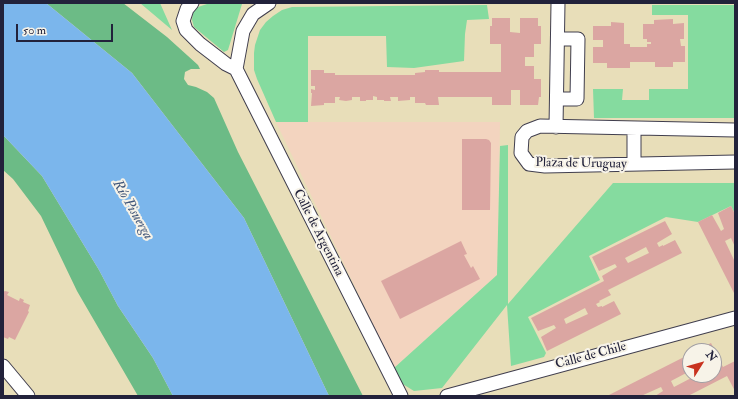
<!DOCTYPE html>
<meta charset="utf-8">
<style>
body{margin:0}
#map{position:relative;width:738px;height:399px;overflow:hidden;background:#e8deb9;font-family:"IM FELL Double Pica",serif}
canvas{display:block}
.frame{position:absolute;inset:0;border:4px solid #22223b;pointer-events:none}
.north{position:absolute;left:682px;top:343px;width:40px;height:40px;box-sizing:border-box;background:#f7f3e8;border:1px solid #a29fa3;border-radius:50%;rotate:53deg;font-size:11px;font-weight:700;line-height:16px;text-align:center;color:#22223b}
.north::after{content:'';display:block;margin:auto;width:14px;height:18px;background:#c8321e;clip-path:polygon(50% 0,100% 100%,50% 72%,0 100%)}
.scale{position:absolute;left:16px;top:24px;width:97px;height:18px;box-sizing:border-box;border:2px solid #22223b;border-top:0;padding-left:5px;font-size:12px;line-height:14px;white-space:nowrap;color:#22223b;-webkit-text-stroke:3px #f7f3e8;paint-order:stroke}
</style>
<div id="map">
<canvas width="738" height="399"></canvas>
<div class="frame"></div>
<div class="north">N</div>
<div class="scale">50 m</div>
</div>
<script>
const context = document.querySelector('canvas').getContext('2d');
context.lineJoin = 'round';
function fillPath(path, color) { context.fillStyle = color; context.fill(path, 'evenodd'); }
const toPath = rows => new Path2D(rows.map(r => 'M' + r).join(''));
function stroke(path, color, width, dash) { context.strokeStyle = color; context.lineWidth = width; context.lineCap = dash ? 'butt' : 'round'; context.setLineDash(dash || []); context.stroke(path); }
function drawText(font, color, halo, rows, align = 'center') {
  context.font = font + ' "IM FELL Double Pica",serif'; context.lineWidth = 4; context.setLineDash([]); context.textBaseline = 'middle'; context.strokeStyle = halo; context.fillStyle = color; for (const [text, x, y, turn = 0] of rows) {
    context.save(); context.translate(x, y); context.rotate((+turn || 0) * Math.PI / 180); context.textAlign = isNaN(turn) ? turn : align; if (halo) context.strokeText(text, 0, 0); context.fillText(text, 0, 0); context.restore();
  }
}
const built = toPath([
 [276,122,500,122,497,275,394,368]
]);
const green = toPath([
 [140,3,160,3,172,30],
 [207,4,242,4,228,50,224,52,194,27,192,20,193,12,198,7],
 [487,5,489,19,467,20,465,34,464,61,414,68,387,67,386,36,308,36,308,122,276,122,257,79,254,70,254,53,255,45,260,30,266,22,273,16,282,10,292,7],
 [652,5,735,5,735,118,594,118,593,89,623,89,622,100,649,100,649,89,688,89,688,15,652,15],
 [508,145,508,304,613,183,735,183,735,214,731,206,698,222,666,217,589,256,600,280,528,317,546,353,544,357,511,366,507,305,442,388,414,391,401,383,394,368,497,275,500,146]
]);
const forest = toPath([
 [46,3,123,3,167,37,198,65,200,69,191,69,185,72,184,79,188,85,196,87,207,92,214,98,238,152,363,396,329,396,244,218,132,73],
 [3,135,42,176,99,270,118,306,153,358,173,396,138,396,77,291,41,216,13,179,3,170]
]);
const water = toPath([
 [3,3,46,3,132,73,244,218,329,396,173,396,153,358,118,306,99,270,42,176,3,135]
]);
const building = toPath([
 [492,18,510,18,510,32,520,33,520,18,538,18,538,26,541,26,541,44,534,44,534,57,525,57,525,66,534,66,534,79,541,79,541,97,539,97,538,105,520,105,520,90,511,90,511,105,492,105,492,97,438,97,439,105,426,105,425,103,415,103,415,97,410,97,410,100,398,101,398,97,390,97,391,101,384,101,384,100,377,100,377,97,373,96,373,100,366,100,366,101,360,101,360,97,352,97,352,100,346,101,339,100,340,97,335,97,335,103,324,103,324,105,311,106,312,93,311,93,311,89,315,90,315,86,311,86,311,70,324,70,324,73,335,73,335,75,415,75,415,73,425,72,425,70,439,70,439,72,501,72,501,44,490,44,490,26,492,26],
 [673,19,673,24,684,23,684,39,680,39,681,46,685,46,685,62,673,62,673,67,655,67,655,62,630,62,630,68,607,68,607,63,593,63,593,47,603,47,603,40,593,40,593,26,611,26,611,22,624,23,624,44,630,44,630,47,647,47,647,44,651,44,651,42,647,42,647,39,643,39,643,24,654,24,654,20],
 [462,139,486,139,489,140,491,143,490,210,462,210],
 [731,206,735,214,735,247,731,238,725,241,735,262,735,295,698,222,712,215,721,231,724,229,718,213],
 [665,221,672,234,657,243,659,247,663,245,663,246,675,240,682,253,608,290,611,295,599,301,600,302,596,304,598,307,602,306,602,307,614,301,621,314,547,351,541,337,556,328,554,325,538,331,531,318,604,281,602,276,617,267,615,264,599,271,592,257],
 [646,247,649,253,628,263,625,258],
 [585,308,588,314,566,324,564,319],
 [461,241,467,254,464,255,471,268,473,266,480,279,400,319,381,281],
 [5,291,9,292,7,295,19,301,20,298,24,300,23,302,30,305,28,311,29,312,15,340,9,337,8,339,3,337,3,292],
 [711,343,718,357,714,359,714,351,696,351],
 [690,354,690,371,671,381,674,387,695,376,694,375,714,375,714,366,721,363,723,367,735,361,735,391,727,376,688,396,655,396,663,391,661,387,641,396,607,396]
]);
const minor = toPath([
 [192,3,187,9,183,21,186,30,200,44,226,64,236,69],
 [236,69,401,396],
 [236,69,243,31,253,14,269,3],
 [557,99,577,99,578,39,558,39],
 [556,127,558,3],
 [735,130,540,126,527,131,522,137,521,153,529,164,545,166,735,162],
 [634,164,634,129],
 [3,366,28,396],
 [447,396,735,318]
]);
const streetNames = [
 ["Plaza de Uruguay",581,164,1],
 ["Calle de Argentina",318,233,63],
 ["Calle de Chile",591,356,-15]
];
const waterNames = [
 ["Río Pisuerga",132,210,60]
];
fillPath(built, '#f3d4bf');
fillPath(green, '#85db9f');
fillPath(forest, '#6cbb86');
fillPath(water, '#7bb6ec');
fillPath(building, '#dba6a2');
stroke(minor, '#403e4e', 15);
stroke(minor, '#fff', 13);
drawText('13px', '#22223b', '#f7f3e8', streetNames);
drawText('italic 14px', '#415679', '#f7f3e8', waterNames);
</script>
